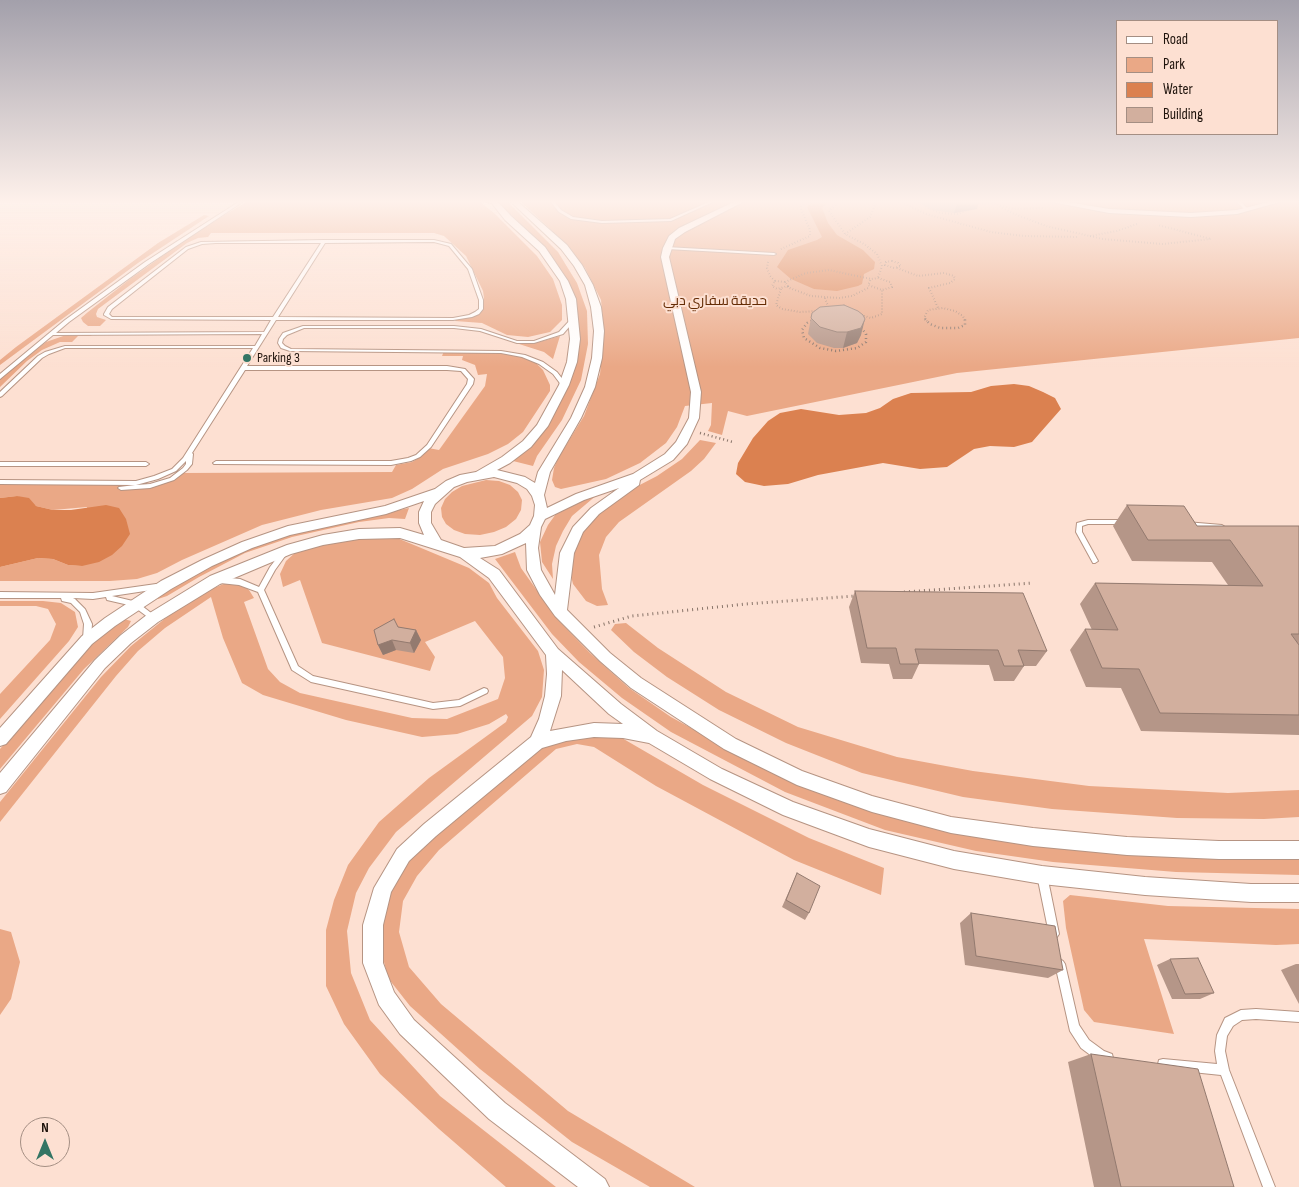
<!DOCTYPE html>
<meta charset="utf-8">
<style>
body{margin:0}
#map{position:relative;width:1299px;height:1187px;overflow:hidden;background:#fde0d2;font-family:"Sofia Sans Condensed",sans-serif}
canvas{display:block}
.legend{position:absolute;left:1116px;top:20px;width:162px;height:115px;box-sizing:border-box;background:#fde0d2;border:1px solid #a48e83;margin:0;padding:6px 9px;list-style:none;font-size:15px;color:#1f130c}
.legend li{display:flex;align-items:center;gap:10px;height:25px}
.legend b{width:25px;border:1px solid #a48e83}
.north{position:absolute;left:20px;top:1117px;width:50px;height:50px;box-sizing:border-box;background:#fde0d2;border:1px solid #a48e83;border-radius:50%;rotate:0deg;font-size:14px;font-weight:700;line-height:20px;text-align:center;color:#1f130c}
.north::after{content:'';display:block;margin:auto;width:18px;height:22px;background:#347564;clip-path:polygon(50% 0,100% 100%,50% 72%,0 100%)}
</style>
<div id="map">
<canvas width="1299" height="1187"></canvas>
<ul class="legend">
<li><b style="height:6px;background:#fff"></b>Road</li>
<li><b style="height:14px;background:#eaa886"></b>Park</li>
<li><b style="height:14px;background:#db8150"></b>Water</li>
<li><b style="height:14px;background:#d2af9e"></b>Building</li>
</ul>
<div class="north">N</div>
</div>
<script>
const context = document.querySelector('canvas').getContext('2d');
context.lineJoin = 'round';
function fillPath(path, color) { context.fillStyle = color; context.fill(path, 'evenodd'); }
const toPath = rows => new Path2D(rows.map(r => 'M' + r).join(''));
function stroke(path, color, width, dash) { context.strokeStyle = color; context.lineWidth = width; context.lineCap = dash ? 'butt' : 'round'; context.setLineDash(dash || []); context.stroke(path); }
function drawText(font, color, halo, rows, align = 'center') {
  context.font = font + ' "Sofia Sans Condensed",Cairo,sans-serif'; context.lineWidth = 4; context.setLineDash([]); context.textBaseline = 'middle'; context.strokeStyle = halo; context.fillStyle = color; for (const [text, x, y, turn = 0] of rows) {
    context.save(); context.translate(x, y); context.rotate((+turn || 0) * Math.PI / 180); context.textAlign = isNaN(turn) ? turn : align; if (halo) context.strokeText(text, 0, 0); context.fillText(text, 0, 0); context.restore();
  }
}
const green = toPath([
 [248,201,479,201,494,213,537,256,553,279,562,305,562,320,550,332,528,337,507,335,482,323,455,321,457,318,470,318,476,315,481,308,484,298,483,291,466,256,444,236,434,233,211,233,208,237,198,238,187,243,98,309,96,314,97,317,106,320,100,326,88,326,83,322,81,318,88,312,130,279,196,232],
 [497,201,507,201,558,252,577,283,587,311,588,344,581,380,562,420,537,456,533,466,513,461,528,449,573,362,565,278,545,248],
 [520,201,1299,201,1299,338,957,373,747,416,728,411,722,435,708,431,711,425,712,403,685,406,677,427,666,443,640,463,606,479,561,489,555,487,552,480,554,468,558,458,584,416,600,374,604,333,601,300,585,268,564,242],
 [204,215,209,216,138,263,0,365,0,360,16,347,158,243],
 [69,334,93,334,91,336,78,336,72,342,60,342,42,350,27,361,0,387,0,379,29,355,46,342],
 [560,336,553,359,544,352,519,344,535,343],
 [444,351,501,351,518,354,533,360,543,370,550,385,550,391,523,432,508,444,488,454,443,469,412,489,392,498,321,510,262,525,182,560,157,573,137,579,110,581,0,581,0,567,38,558,53,559,68,565,82,566,87,507,53,510,36,506,17,496,0,498,0,484,155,485,182,473,392,472,396,465,412,462,422,456,428,448,439,450,485,386,487,374,478,375,475,365,462,360,463,356,442,356],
 [700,440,716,443,704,459,691,471,619,522,606,537,599,555,602,589,608,605,597,606,586,601,573,584,569,568,571,547,607,502,657,476,682,459],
 [486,480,499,481,510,485,518,492,522,500,521,510,516,519,506,527,494,532,480,535,465,534,454,530,446,524,442,517,441,508,445,499,452,492,462,486],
 [598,494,572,516,563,531,556,546,552,564,553,579,542,562,540,542,548,525,558,511,574,502],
 [409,508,405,519,389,518,359,522,292,537,245,553,199,577,167,596,158,599,156,594,267,537],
 [374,535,397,538,414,545,469,568,489,583,497,598,538,651,544,670,542,697,532,716,396,832,369,868,356,893,347,931,351,973,370,1020,440,1096,556,1187,506,1187,439,1129,380,1074,344,1024,326,986,326,930,334,900,348,865,379,822,429,778,506,722,508,717,506,714,489,724,457,734,422,737,346,720,263,695,242,683,223,638,211,597,165,628,138,651,116,676,0,822,0,802,101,677,131,646,173,612,209,590,226,583,239,583,249,590,254,598,244,602,268,669,280,682,300,693,412,718,447,719,498,699,505,678,503,657,475,621,425,642,435,657,430,671,322,643,300,580,283,587,280,574,286,561,297,551,317,543],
 [515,552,521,568,558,620,590,653,629,688,671,717,733,751,933,823,1299,852,1299,875,1176,872,1053,862,976,851,885,830,785,792,671,732,622,698,579,662,552,634,495,559],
 [0,601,43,601,61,603,75,612,78,627,69,641,0,719,0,694,50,640,56,624,48,609,36,606,0,606],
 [124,619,131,621,128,627,84,669,0,769,0,749,93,642],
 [626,623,658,648,726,692,798,727,897,757,973,771,1089,786,1228,793,1299,790,1299,817,1264,819,1177,818,1052,809,963,797,862,773,786,743,719,710,667,677,634,652,611,630,615,624],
 [615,734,703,785,809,838,884,868,881,895,794,860,656,786,594,747,577,744,556,749,439,850,417,876,403,901,399,932,409,967,441,1004,568,1111,695,1187,650,1187,572,1142,480,1069,410,1006,388,978,379,942,382,913,392,885,418,850,555,736],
 [1070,895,1168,906,1299,909,1299,944,1276,945,1144,939,1174,1034,1094,1022,1084,1010,1066,928,1063,901],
 [0,929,11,932,20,962,11,999,0,1015]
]);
const water = toPath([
 [814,201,829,201,822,208,828,223,837,235,863,250,875,262,874,269,864,274,862,284,858,286,837,291,814,289,791,279,777,267,788,250,817,240,822,237,807,207],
 [1014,384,1029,386,1043,392,1055,398,1061,409,1032,442,1014,447,990,446,974,449,947,467,920,469,883,463,818,475,788,484,764,486,745,482,736,474,738,463,753,438,768,421,780,413,801,409,839,415,866,413,880,408,893,399,911,393,971,392,991,386],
 [17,496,29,498,36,506,53,510,71,510,106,505,119,508,126,519,130,534,122,546,112,555,99,562,82,566,68,565,53,559,38,558,0,567,0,498]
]);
const pathFar2 = toPath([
 [840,201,829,211,845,234,864,244,877,254,882,266,878,278],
 [899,201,926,214,991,232,1024,236,1079,237],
 [923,201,926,207,940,213,958,214,970,209],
 [986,201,1014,209,1044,208],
 [976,203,990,204],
 [1000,206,1012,213,1046,226,1103,239,1162,244,1211,239,1158,225],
 [845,234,870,217,875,205,872,201],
 [1090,236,1117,231,1137,224],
 [781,249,810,236,810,230,801,209,801,206,810,201],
 [892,261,898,263,901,266,894,268,885,265,886,262,892,261],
 [768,262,767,268,770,276,775,281],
 [897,268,918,276,944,273,954,276,955,279,950,283,929,288,938,308],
 [878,278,890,282,892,287,882,290,868,285,871,279,878,278],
 [775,281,785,282,788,286,777,289,772,286,775,281],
 [785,282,806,273,829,270,871,279],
 [787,287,811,296,839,298,852,296,870,287],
 [781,289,776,305,782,309,800,312,817,311],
 [825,298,829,309],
 [861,315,871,318,882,314,882,290],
 [812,321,818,318,833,317,849,321],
 [927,321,924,318,928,310,943,308,955,311,963,316,965,321]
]);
const pathFar1 = toPath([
 [815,319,807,323,802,330,804,338,820,348,836,351,857,348,866,342,866,334,860,326,845,319],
 [925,319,930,324,940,328,958,328,965,325,965,319],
 [700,433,733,442]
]);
const path = toPath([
 [904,592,1033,583],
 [594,627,632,616,746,604,855,596]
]);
const lane = toPath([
 [240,201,244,201,149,264,69,322,56,333,264,332,271,320,111,319,104,315,104,314,108,307,186,247,201,242,324,240,434,240,451,244,472,269,483,300,483,309,479,314,472,317,453,320,276,320,247,366,447,366,465,369,474,379,473,384,431,447,420,457,411,461,391,465,214,464,213,463,216,461,391,461,408,458,416,455,427,445,467,384,468,379,461,371,447,370,245,370,192,453,193,454,192,464,187,470,174,480,150,488,121,490,118,488,119,487,135,485,0,484,0,480,136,481,154,476,172,469,183,458,253,348,65,348,49,354,42,358,2,396,0,397,0,392,38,356,45,352,65,346,255,346,262,334,53,335,0,379,0,374,65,320,145,262,240,201],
 [434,242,449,246,468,269,479,300,479,309,475,312,469,315,453,318,278,317,325,243,434,242],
 [216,243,321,243,273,317,112,317,109,314,112,309,188,249,202,244,216,243],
 [186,461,186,464,183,468,170,478,150,484,136,485,158,479,176,471,186,461],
 [483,201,489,201,497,203,495,204,483,201],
 [550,201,554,201,561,210,573,217,602,221,670,219,711,201,715,201,671,221,602,223,571,219,559,212,550,201],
 [1236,201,1240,201,1248,209,1248,211,1246,211,1236,201],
 [666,247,774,253,776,254,774,255,667,249,666,249,666,247],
 [572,318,576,319,563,334,534,343,517,343,480,331,454,328,304,328,287,335,283,339,282,343,285,346,291,349,501,351,525,355,543,362,557,372,567,385,564,387,562,386,553,374,539,364,522,357,501,353,290,351,281,348,278,343,279,339,283,333,303,326,454,326,481,329,517,341,534,341,559,332,572,318],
 [0,462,146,462,149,464,146,466,0,466,0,462],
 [1088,520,1125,520,1128,522,1125,524,1088,524,1082,526,1082,532,1098,561,1095,563,1093,563,1076,532,1077,523,1088,520],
 [1186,522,1222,525,1225,527,1222,529,1188,526,1185,524,1186,522],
 [283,550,285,550,288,552,275,570,264,590,298,666,313,676,433,703,459,700,484,688,487,689,488,691,487,693,460,706,433,709,311,682,292,670,258,592,239,585,220,583,217,580,220,577,240,579,259,587,270,567,283,550],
 [156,584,159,587,158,589,112,596,137,602,155,616,157,618,155,620,153,621,133,606,107,600,106,597,93,599,73,598,75,599,85,609,92,624,91,639,90,641,87,642,84,641,83,639,84,624,80,612,71,603,62,601,61,598,0,598,0,592,93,593,156,584],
 [1042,870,1045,872,1047,875,1059,934,1057,937,1054,939,1051,937,1049,934,1037,875,1039,872,1042,870],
 [1060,959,1063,961,1065,964,1079,1025,1089,1040,1104,1051,1112,1054,1113,1058,1112,1062,1108,1063,1097,1060,1081,1048,1070,1031,1055,964,1057,961,1060,959],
 [1256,1009,1299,1012,1299,1022,1256,1019,1242,1020,1233,1026,1227,1036,1225,1051,1229,1070,1275,1187,1263,1187,1221,1075,1163,1069,1159,1068,1158,1064,1159,1060,1163,1059,1217,1064,1215,1051,1217,1035,1225,1018,1241,1010,1256,1009]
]);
const street = toPath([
 [490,201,497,201,511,216,545,247,568,281,576,299,580,339,577,362,569,385,548,426,531,447,510,463,497,470,525,477,535,483,538,472,571,418,585,387,592,358,594,331,591,307,585,285,574,266,561,249,510,201,517,201,567,245,582,265,593,285,601,307,604,331,602,358,595,387,581,418,550,472,544,495,547,508,576,494,633,474,665,454,676,442,689,418,691,392,661,257,663,248,669,236,679,228,736,201,745,201,685,232,675,239,669,257,701,392,699,418,687,444,673,460,640,480,639,485,599,514,583,532,574,553,567,610,610,653,641,678,736,739,802,771,872,796,951,817,1033,828,1127,837,1219,841,1299,841,1299,859,1219,859,1127,855,1033,846,951,833,872,812,797,785,724,749,631,688,600,661,555,616,540,595,527,570,526,543,502,554,480,558,499,570,558,649,621,704,657,731,722,769,793,802,869,829,954,851,1042,866,1145,877,1251,884,1299,884,1299,902,1251,902,1145,895,1042,884,954,869,869,847,783,815,710,779,649,743,623,738,594,737,566,741,542,748,436,836,409,861,391,892,383,925,383,963,394,992,414,1020,505,1103,605,1179,609,1187,578,1187,489,1119,400,1034,379,1005,363,963,363,925,374,888,397,849,424,824,531,737,539,719,545,696,547,674,546,655,489,578,460,557,400,538,359,539,323,545,291,554,220,584,158,622,131,643,105,668,6,792,0,794,0,773,95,660,121,635,148,614,210,576,287,545,323,535,359,529,400,528,424,535,419,523,419,512,424,501,386,514,290,535,252,548,212,566,171,589,115,626,92,644,6,744,0,746,0,728,82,636,105,618,161,581,202,560,242,542,288,526,385,506,435,489,446,481,460,475,476,472,502,457,523,441,537,425,559,385,567,362,570,339,566,299,560,281,539,251,505,220,490,201],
 [494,477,517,483,527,489,532,496,535,505,534,516,530,525,520,534,495,546,464,548,441,540,431,523,431,512,435,504,454,487,467,482,494,477],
 [619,488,591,508,573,527,560,553,555,595,541,570,538,548,541,527,545,519,584,500,619,488],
 [562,670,609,714,623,724,594,723,550,731,561,696,562,670],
 [1047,201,1062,201,1109,209,1191,213,1237,210,1272,201,1283,201,1237,214,1191,217,1109,213,1047,201]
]);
const wall = toPath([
 [915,201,979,201,977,209,954,213,933,210],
 [812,313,861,335,857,343,843,348,834,348,817,343,808,334],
 [1127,505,1197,526,1299,526,1299,735,1141,731,1121,688,1086,687,1070,650,1085,629,1092,630,1080,604,1095,583,1228,585,1212,562,1132,561,1113,526],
 [855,591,1047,651,1036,666,1024,666,1014,681,994,681,989,665,919,664,912,679,893,679,889,664,861,663,849,607],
 [398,627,416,630,421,640,414,653,396,650,383,655,378,645],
 [797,873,809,913,805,920,782,907],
 [971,913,1063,970,1048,978,965,965,960,923],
 [1170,959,1214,993,1200,999,1172,999,1157,965],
 [1296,964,1299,964,1299,1004,1281,970],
 [1091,1054,1234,1187,1094,1187,1068,1062]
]);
const shadedWall = toPath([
 [958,201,979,201,977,209,954,213],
 [865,319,861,335,857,343,843,348,847,332],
 [416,630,421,640,414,653,410,643],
 [392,640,396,650,383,655,378,645]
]);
const building = toPath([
 [844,305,858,311,863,315,865,319,861,328,847,332,837,332,820,327,811,318,812,313,820,307,844,305],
 [1127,505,1184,506,1197,526,1299,526,1299,634,1291,634,1299,645,1299,715,1160,713,1139,669,1102,668,1085,629,1118,630,1095,583,1263,586,1230,540,1148,540,1127,505],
 [855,591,1023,593,1047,651,1018,650,1024,666,1004,666,998,650,915,649,919,664,900,664,896,648,867,648,855,591],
 [394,619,398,627,416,630,410,643,392,640,378,645,374,630,394,619],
 [797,873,820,886,809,913,786,900,797,873],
 [971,913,1055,926,1063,970,976,956,971,913],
 [1198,958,1214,993,1185,994,1170,959,1198,958],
 [1091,1054,1198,1069,1234,1187,1121,1187,1091,1054]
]);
const markers = [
 [247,358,5,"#347564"]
];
const farParknames = [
 ["حديقة سفاري دبي",715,301]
];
const farPoinames = [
 ["Parking 3",257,358]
];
fillPath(green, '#eaa886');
fillPath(water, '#db8150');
stroke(lane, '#b69483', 2);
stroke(street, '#b69483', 2);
stroke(pathFar2, '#887469', 2, [0.5, 2.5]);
stroke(pathFar1, '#887469', 2.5, [1, 3]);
stroke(path, '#887469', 3, [1, 4]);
fillPath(lane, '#fff');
fillPath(street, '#fff');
fillPath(wall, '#b59688');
fillPath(shadedWall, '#937a6f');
fillPath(building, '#d2af9e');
stroke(building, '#937a6f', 1);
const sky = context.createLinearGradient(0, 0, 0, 367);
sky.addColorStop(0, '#a3a0ab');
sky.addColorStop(0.55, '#fef1eb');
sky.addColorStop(1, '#fef1eb00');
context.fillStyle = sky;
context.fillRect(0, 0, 1299, 367);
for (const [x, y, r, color] of markers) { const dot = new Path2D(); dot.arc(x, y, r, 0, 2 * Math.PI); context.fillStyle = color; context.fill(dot); stroke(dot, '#fde0d2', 2); }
drawText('14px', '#652c05', '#fde0d2', farParknames);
drawText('14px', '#1f130c', '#fde0d2', farPoinames, 'left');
</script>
